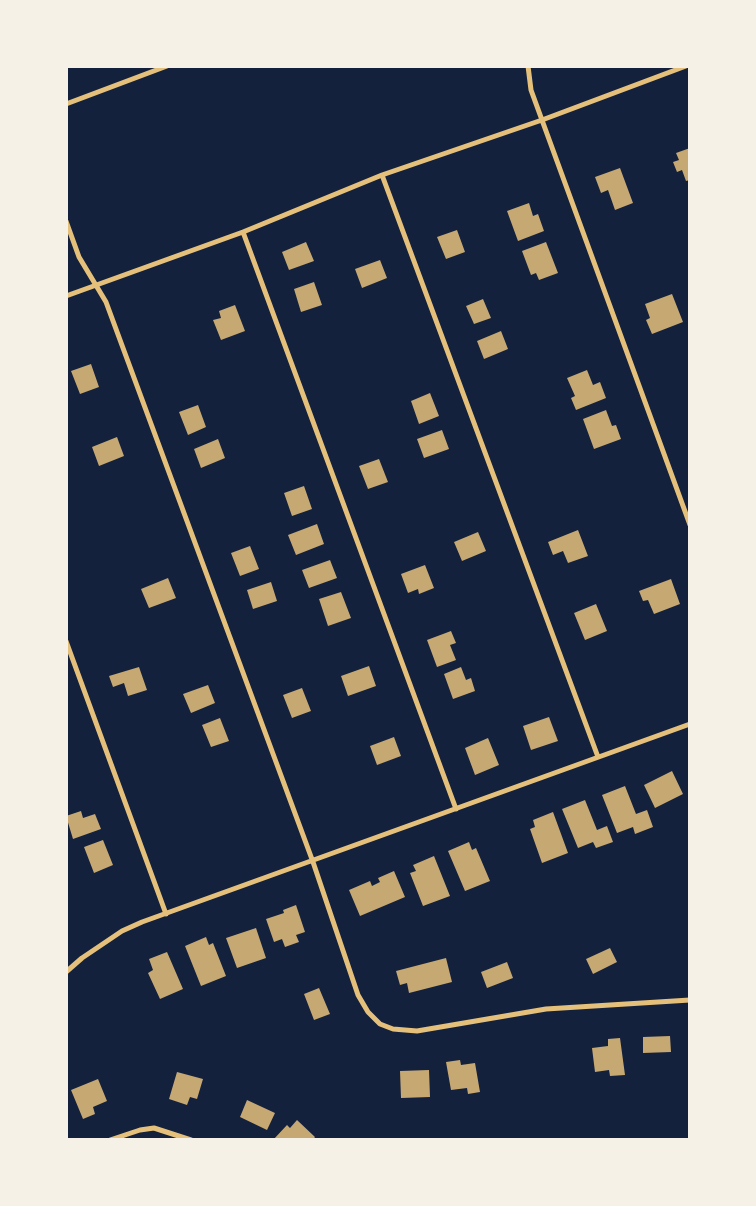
<!DOCTYPE html>
<style>
body{margin:0}
#map{position:relative;width:756px;height:1206px;overflow:hidden;background:#14213d;font-family:"Archivo Narrow",sans-serif}
canvas{display:block}
.frame{position:absolute;inset:0;border:68px solid #f6f1e7;pointer-events:none}
</style>
<div id="map">
<canvas width="756" height="1206"></canvas>
<div class="frame"></div>
</div>
<script>
const context = document.querySelector('canvas').getContext('2d');
context.lineJoin = 'round';
function fillPath(path, color) { context.fillStyle = color; context.fill(path, 'evenodd'); }
const toPath = rows => new Path2D(rows.map(r => 'M' + r).join(''));
function stroke(path, color, width, dash) { context.strokeStyle = color; context.lineWidth = width; context.lineCap = dash ? 'butt' : 'round'; context.setLineDash(dash || []); context.stroke(path); }
const building = toPath([
 [690,148,690,180,686,181,682,170,677,172,673,162,679,160,676,153],
 [620,168,633,203,615,210,608,190,601,193,595,177],
 [529,203,533,216,538,214,544,231,518,241,507,211],
 [457,230,465,252,446,259,437,237],
 [306,242,314,261,289,270,282,252],
 [546,242,558,273,539,280,536,273,531,275,522,251],
 [380,260,387,278,362,288,355,269],
 [314,282,322,305,301,312,294,289],
 [672,294,683,322,652,334,646,320,650,318,645,304],
 [483,299,491,318,474,324,466,306],
 [235,305,245,331,221,340,213,320,221,318,219,311],
 [501,331,508,349,484,359,477,341],
 [91,364,99,387,80,394,71,371],
 [587,370,593,385,600,382,606,398,576,410,571,398,575,396,567,378],
 [430,393,439,416,419,424,411,401],
 [198,405,206,427,188,435,179,412],
 [606,410,612,426,616,425,621,439,594,449,583,419],
 [442,430,449,449,424,458,417,439],
 [117,437,124,456,99,466,92,447],
 [218,439,225,458,201,468,194,449],
 [379,459,388,482,368,489,359,466],
 [304,486,312,509,292,516,284,493],
 [317,524,324,544,296,555,288,535],
 [578,530,588,556,568,563,563,551,553,555,548,542],
 [478,532,486,551,462,561,454,542],
 [250,546,259,569,240,576,231,553],
 [330,560,337,578,309,588,302,570],
 [425,565,434,588,419,594,418,589,408,593,401,574],
 [168,578,176,598,149,608,141,589],
 [671,579,680,604,654,614,648,600,643,601,639,591],
 [271,582,277,601,253,609,247,590],
 [341,592,351,618,328,626,319,599],
 [596,604,607,631,585,640,574,613],
 [451,631,456,643,450,645,456,660,437,667,427,640],
 [369,666,376,686,348,696,341,676],
 [139,667,147,690,128,696,124,683,113,687,109,676],
 [461,667,466,680,471,678,475,691,453,699,444,674],
 [208,685,215,703,191,713,183,694],
 [302,688,311,711,292,718,283,695],
 [549,717,558,741,531,750,523,726],
 [220,718,229,741,211,747,202,725],
 [394,737,401,756,377,765,370,746],
 [488,738,499,765,475,775,465,748],
 [672,771,683,794,655,808,644,785],
 [625,786,636,814,647,810,653,827,635,834,633,827,617,833,602,795],
 [585,800,597,830,607,826,613,842,596,848,593,842,578,848,562,809],
 [81,811,83,818,95,814,101,829,73,839,66,816],
 [553,812,568,853,542,863,530,829,535,827,533,820],
 [103,840,113,865,94,873,84,847],
 [469,842,472,850,476,848,490,881,465,891,448,851],
 [434,856,450,896,423,906,410,873,416,871,413,865],
 [394,871,405,897,360,916,349,890,370,881,372,886,380,882,378,878],
 [296,905,305,932,296,935,299,942,285,947,282,939,274,942,266,919,284,913,283,910],
 [256,928,266,958,237,968,226,938],
 [206,937,209,945,213,943,226,976,201,986,185,946],
 [610,948,617,962,593,974,586,959],
 [167,952,183,989,160,999,148,973,153,970,149,959],
 [446,958,452,982,409,993,407,983,400,985,396,971],
 [507,962,513,978,487,988,481,972],
 [319,988,330,1014,314,1020,304,994],
 [670,1036,671,1052,643,1053,643,1037],
 [620,1038,625,1075,610,1076,609,1070,595,1072,592,1048,608,1046,608,1039],
 [460,1060,461,1065,475,1063,480,1092,468,1094,467,1088,451,1090,446,1062],
 [429,1070,430,1097,401,1098,400,1071],
 [177,1072,203,1079,197,1099,190,1097,187,1105,169,1099],
 [98,1079,107,1101,93,1107,95,1114,83,1119,71,1090],
 [247,1100,275,1113,267,1130,240,1117],
 [297,1120,315,1137,313,1140,273,1140,287,1125,290,1128]
]);
const minor = toPath([
 [528,66,531,90,690,525],
 [66,104,167,66],
 [382,175,598,757],
 [66,221,79,257,106,302,313,862,358,995,368,1012,380,1024,393,1029,417,1031,546,1009,690,1000],
 [243,232,456,809],
 [66,296,243,232,382,175,542,120,686,66],
 [66,641,166,914],
 [66,972,82,958,122,931,142,922,690,724],
 [110,1140,140,1130,154,1128,191,1140]
]);
fillPath(building, '#c6a872');
stroke(minor, '#e5c07b', 5);
</script>
